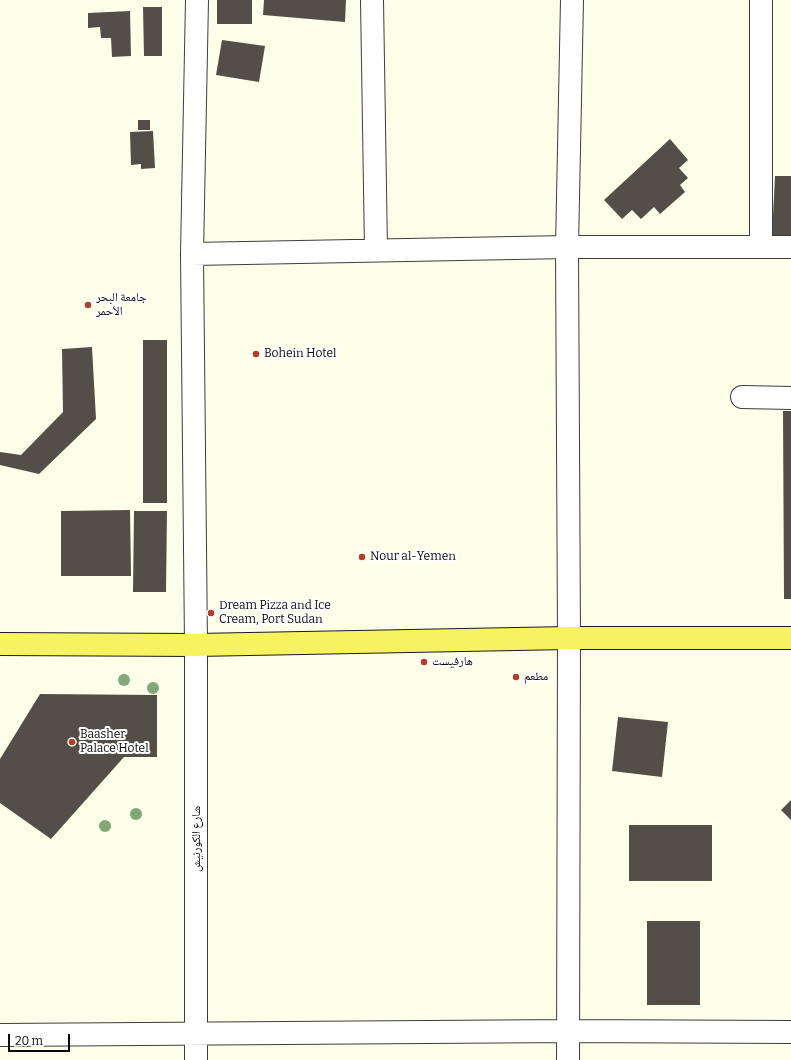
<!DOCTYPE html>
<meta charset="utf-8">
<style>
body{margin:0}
#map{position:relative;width:791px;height:1060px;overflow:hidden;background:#feffe8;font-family:Bitter,serif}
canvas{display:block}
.scale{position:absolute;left:8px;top:1034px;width:62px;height:18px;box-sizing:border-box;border:2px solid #0a0a0a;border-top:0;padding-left:5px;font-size:12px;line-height:14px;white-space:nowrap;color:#0a0a0a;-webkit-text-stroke:3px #fff;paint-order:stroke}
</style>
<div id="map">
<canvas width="791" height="1060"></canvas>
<div class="scale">20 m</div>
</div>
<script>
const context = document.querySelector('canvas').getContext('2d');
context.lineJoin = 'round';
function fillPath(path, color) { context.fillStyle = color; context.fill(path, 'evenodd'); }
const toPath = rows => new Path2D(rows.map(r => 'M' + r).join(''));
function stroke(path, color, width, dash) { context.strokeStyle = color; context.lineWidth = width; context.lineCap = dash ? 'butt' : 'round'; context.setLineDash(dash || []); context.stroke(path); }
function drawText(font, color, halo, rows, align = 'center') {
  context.font = font + ' Bitter,"Noto Naskh Arabic",serif'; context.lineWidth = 4; context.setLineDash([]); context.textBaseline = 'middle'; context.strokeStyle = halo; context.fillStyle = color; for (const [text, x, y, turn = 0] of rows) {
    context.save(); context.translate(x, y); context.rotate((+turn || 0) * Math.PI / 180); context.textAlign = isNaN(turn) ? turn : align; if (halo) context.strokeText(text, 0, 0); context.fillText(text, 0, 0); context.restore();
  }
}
const building = toPath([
 [217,0,252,0,252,24,217,24],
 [264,0,346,0,345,22,263,15],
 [143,7,162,7,162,56,144,56],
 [130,11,131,56,112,57,111,38,101,38,100,27,88,28,88,13],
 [222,40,265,46,259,82,216,75],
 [138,120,150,120,150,130,138,130],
 [153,131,155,168,141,169,141,164,131,165,130,132],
 [670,139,688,160,679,168,688,178,680,185,685,192,660,214,654,207,641,219,632,210,622,219,604,200],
 [775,176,791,176,791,236,772,236],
 [143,340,167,340,167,503,143,503],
 [92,347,96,419,39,474,0,465,0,452,21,455,63,412,62,349],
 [783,411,791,411,791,599,784,599],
 [130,510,131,576,61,576,61,511],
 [134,511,167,511,166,592,133,592],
 [40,694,157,695,157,757,124,757,51,839,0,803,0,759],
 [618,717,668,722,662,777,612,771],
 [791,800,791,820,781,810],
 [629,825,712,825,712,881,629,881],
 [647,921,700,921,700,1005,647,1005]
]);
const minor = toPath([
 [372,0,376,250],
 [761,247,761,0],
 [192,254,567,247,791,247],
 [742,397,791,398],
 [0,1035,568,1031,791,1032],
 [196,1060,196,645,192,254,197,0],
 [568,1060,569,638,567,247,572,0]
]);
const major = toPath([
 [0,644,196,645,569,638,791,638]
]);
const trees = [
 [124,680],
 [153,688],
 [136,814],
 [105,826]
];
const markers = [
 [88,305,4,"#b73e25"],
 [256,354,4,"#b73e25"],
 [362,557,4,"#b73e25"],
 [211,613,4,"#b73e25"],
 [424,662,4,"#b73e25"],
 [516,677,4,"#b73e25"],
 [72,742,4,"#b73e25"]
];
const poiNames = [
 ["جامعة البحر",96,298],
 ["الأحمر",96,312],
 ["Bohein Hotel",264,354],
 ["Nour al-Yemen",370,557],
 ["Dream Pizza and Ice",219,606],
 ["Cream, Port Sudan",219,620],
 ["هارفيست",432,662],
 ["مطعم",524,677],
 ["Baasher",80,735],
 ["Palace Hotel",80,749]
];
const streetNames = [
 ["شارع الكورنيش",197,839,-90]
];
fillPath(building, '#534e47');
stroke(minor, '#3d3d3d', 24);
stroke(major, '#1b1b1b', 24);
stroke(minor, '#fff', 22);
stroke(major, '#f7f360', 22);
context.fillStyle = '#82a878';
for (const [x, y] of trees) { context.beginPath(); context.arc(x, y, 6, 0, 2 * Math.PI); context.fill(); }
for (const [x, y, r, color] of markers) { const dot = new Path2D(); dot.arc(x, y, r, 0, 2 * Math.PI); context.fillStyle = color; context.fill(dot); stroke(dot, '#fff', 1.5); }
drawText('12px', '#0a0a0a', '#fff', poiNames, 'left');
drawText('12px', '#0a0a0a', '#fff', streetNames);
</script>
